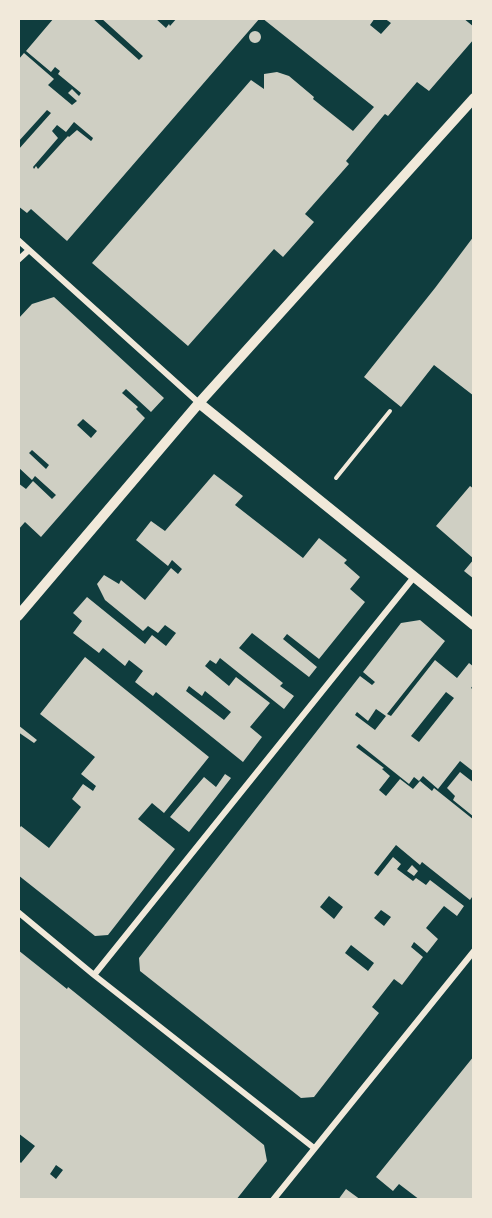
<!DOCTYPE html>
<style>
body{margin:0}
#map{position:relative;width:492px;height:1218px;overflow:hidden;background:#0f3d3e;font-family:"IBM Plex Sans",sans-serif}
canvas{display:block}
.frame{position:absolute;inset:0;border:20px solid #f1e9da;pointer-events:none}
</style>
<div id="map">
<canvas width="492" height="1218"></canvas>
<div class="frame"></div>
</div>
<script>
const context = document.querySelector('canvas').getContext('2d');
context.lineJoin = 'round';
function fillPath(path, color) { context.fillStyle = color; context.fill(path, 'evenodd'); }
const toPath = rows => new Path2D(rows.map(r => 'M' + r).join(''));
function stroke(path, color, width, dash) { context.strokeStyle = color; context.lineWidth = width; context.lineCap = dash ? 'butt' : 'round'; context.setLineDash(dash || []); context.stroke(path); }
const building = toPath([
 [54,18,92,18,139,60,143,56,101,18,155,18,166,28,169,24,170,26,177,18,260,18,67,241,31,209,27,213,18,206,18,150,51,113,47,110,18,142,18,60,24,53,54,79,48,85,72,105,77,101,68,93,72,89,79,96,81,93,58,74,60,71,55,67,51,72,26,51],
 [74,122,93,138,92,140,91,141,77,130,69,137,68,136,38,169,36,166,34,169,33,167,58,138,52,131,57,125,66,132],
 [262,18,375,18,370,25,381,34,391,23,384,18,463,18,474,27,474,39,429,91,417,82,388,116,385,114,384,115,346,161,349,164,305,214,314,222,283,257,274,249,188,346,92,263,251,80,264,89,264,74,277,72,289,76,314,97,313,99,353,131,374,107],
 '249 37a6 6 0 1 1 12 0a6 6 0 1 1-12 0Z',
 [474,236,474,396,434,365,401,407,364,377,435,288],
 [54,297,164,398,151,412,126,389,122,393,138,407,136,409,145,418,41,537,25,522,18,530,18,483,26,489,33,481,52,499,56,495,35,476,32,480,18,467,18,319,32,304],
 [83,419,97,431,91,438,77,425],
 [32,450,49,465,46,469,29,453],
 [214,474,243,496,235,505,303,558,319,538,347,560,344,563,360,577,350,589,365,602,319,659,287,634,283,639,317,667,309,677,252,633,239,648,283,683,280,686,294,696,284,709,220,658,216,664,210,660,205,666,229,686,236,677,270,703,250,727,262,737,243,762,156,692,153,696,135,682,143,671,129,660,125,666,103,648,99,653,73,633,82,621,73,613,87,597,145,644,152,635,166,646,176,633,165,625,158,633,148,626,143,631,105,600,97,584,104,575,119,584,121,580,145,600,171,568,178,574,182,569,172,560,168,566,136,540,151,521,165,531],
 [189,686,202,696,205,691,231,712,224,720,186,691],
 [470,486,474,489,474,559,436,526],
 [474,559,474,579,464,571],
 [420,620,445,641,387,714,391,716,435,660,457,678,469,663,474,667,474,684,471,688,474,690,474,772,460,761,438,789,423,776,419,781,414,777,409,784,359,744,356,747,384,768,382,769,390,776,379,790,386,796,400,779,413,789,420,781,432,791,434,788,474,820,474,894,470,900,422,862,420,865,396,845,374,873,378,876,393,857,401,864,397,869,413,881,416,878,426,885,430,880,464,906,457,916,444,906,426,928,438,939,427,953,414,942,411,947,423,957,402,985,394,979,372,1007,379,1013,314,1097,301,1098,140,971,139,958,360,676,372,685,375,682,363,672,401,623],
 [446,692,454,698,419,742,411,736],
 [376,709,386,716,375,730,355,715,357,712,368,721],
 [329,896,343,907,334,919,320,907],
 [381,910,391,917,384,926,374,918],
 [351,945,374,963,368,971,345,953],
 [85,657,209,757,164,813,152,803,138,819,175,849,108,935,95,936,18,875,18,830,21,826,49,848,81,807,72,799,83,784,93,791,96,786,81,774,95,757,40,714],
 [18,725,37,740,34,743,18,732],
 [460,772,474,783,474,817,453,800,455,796,447,788],
 [225,774,231,778,189,832,170,817,204,777,216,787],
 [412,865,418,871,414,876,407,871],
 [18,950,67,989,68,987,264,1145,267,1161,236,1200,18,1200,18,1160,21,1163,35,1146,18,1133],
 [56,1165,63,1170,56,1179,50,1174],
 [474,1056,474,1200,420,1200,399,1184,393,1191,376,1177],
 [346,1189,361,1200,338,1200]
]);
const path = toPath([
 [336,478,390,411]
]);
const minor = toPath([
 [18,240,199,403],
 [18,260,29,250],
 [18,912,94,975,314,1148],
 [94,975,414,577],
 [273,1200,474,951]
]);
const tertiary = toPath([
 [199,403,474,625],
 [18,616,199,403,474,98]
]);
fillPath(building, '#cfcfc3');
stroke(path, '#f1e9da', 4);
stroke(minor, '#f1e9da', 6);
stroke(tertiary, '#f1e9da', 10);
</script>
